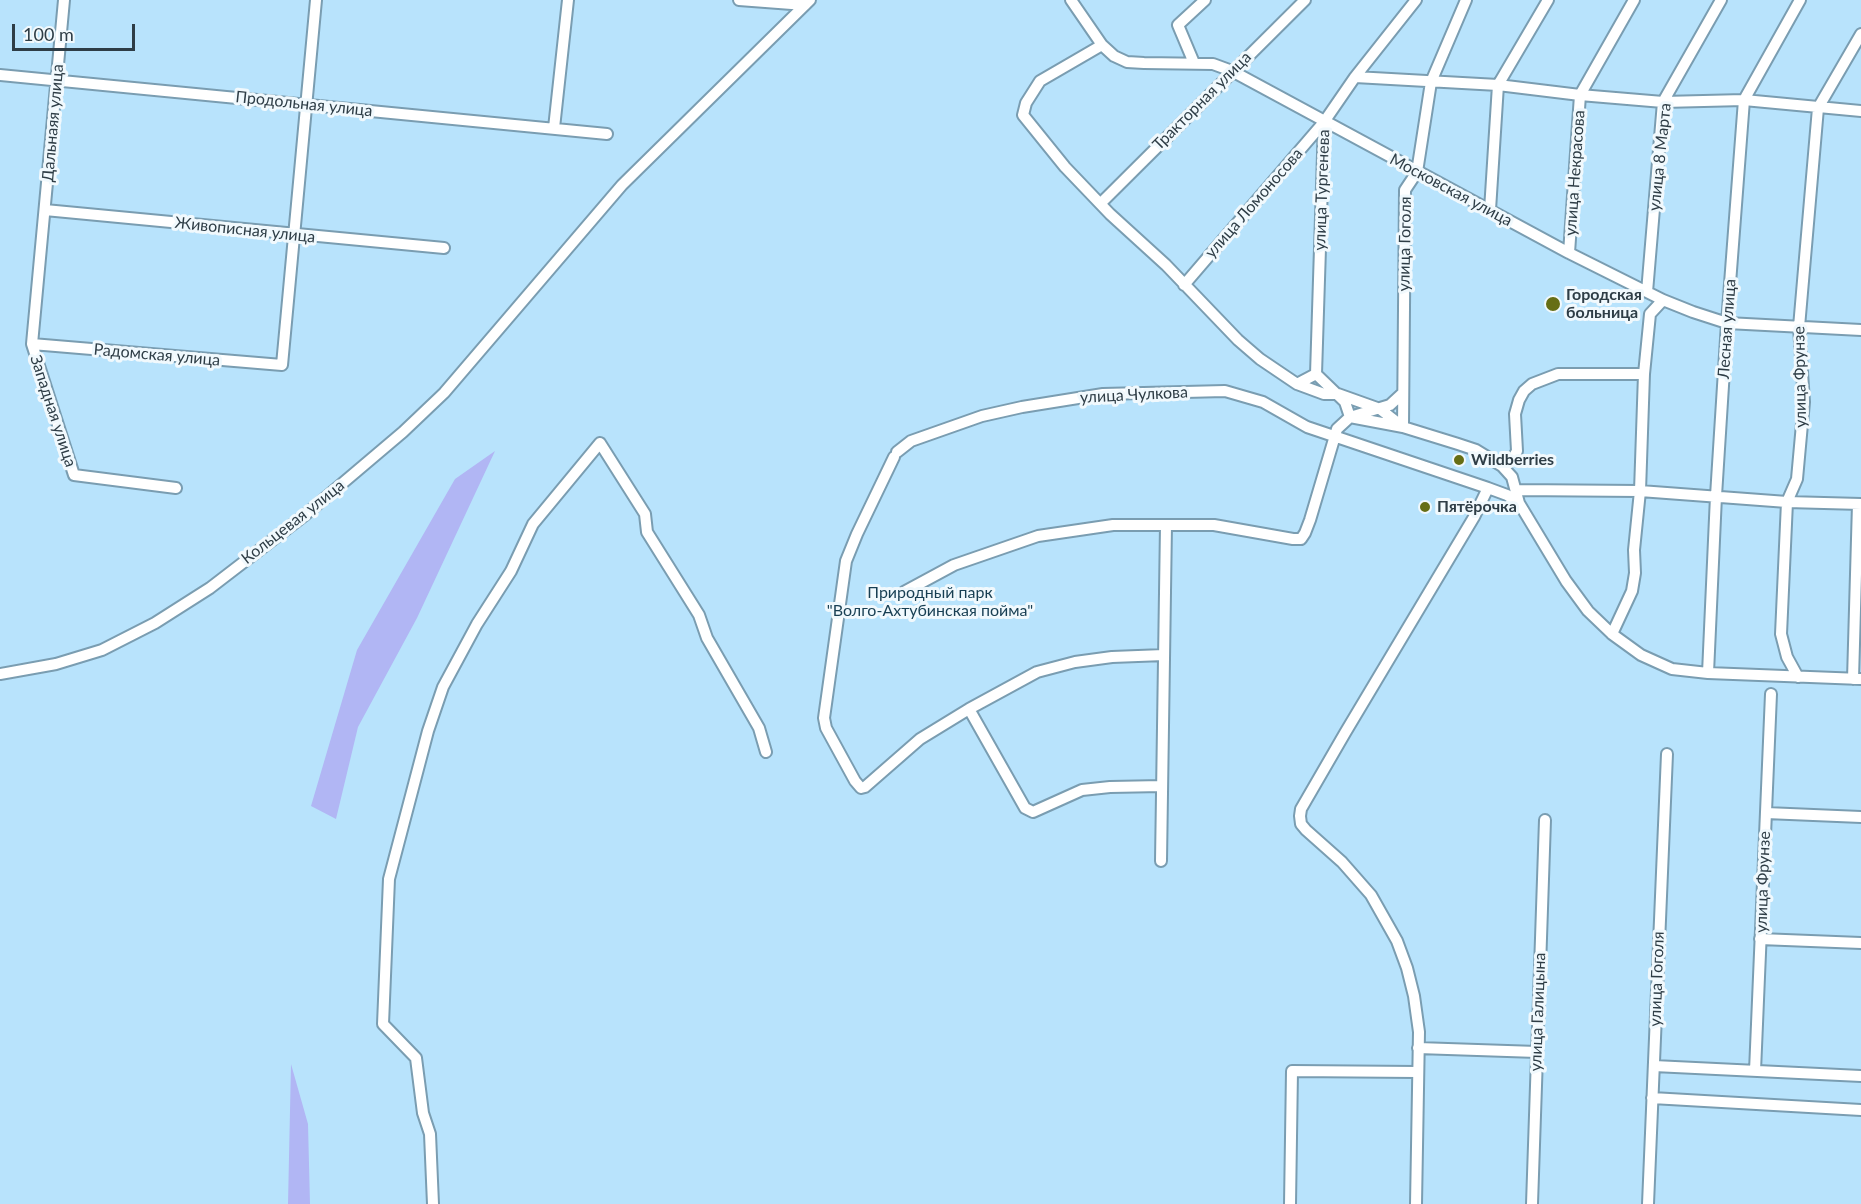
<!DOCTYPE html>
<meta charset="utf-8">
<style>
body{margin:0}
#map{position:relative;width:1861px;height:1204px;overflow:hidden;background:#d8eefb;font-family:Lato,sans-serif}
canvas{display:block}
.scale{position:absolute;left:12px;top:24px;width:123px;height:27px;box-sizing:border-box;border:3px solid #2e3d46;border-top:0;padding-left:8px;font-size:18px;line-height:21px;white-space:nowrap;color:#2e3d46;-webkit-text-stroke:4px #f1f9fd;paint-order:stroke}
</style>
<div id="map">
<canvas width="1861" height="1204"></canvas>
<div class="scale">100 m</div>
</div>
<script>
const context = document.querySelector('canvas').getContext('2d');
context.lineJoin = 'round';
function fillPath(path, color) { context.fillStyle = color; context.fill(path, 'evenodd'); }
const toPath = rows => new Path2D(rows.map(r => 'M' + r).join(''));
function stroke(path, color, width, dash) { context.strokeStyle = color; context.lineWidth = width; context.lineCap = dash ? 'butt' : 'round'; context.setLineDash(dash || []); context.stroke(path); }
function drawText(font, color, halo, rows, align = 'center') {
  context.font = font + ' Lato,sans-serif'; context.lineWidth = 6; context.setLineDash([]); context.textBaseline = 'middle'; context.strokeStyle = halo; context.fillStyle = color; for (const [text, x, y, turn = 0] of rows) {
    context.save(); context.translate(x, y); context.rotate((+turn || 0) * Math.PI / 180); context.textAlign = isNaN(turn) ? turn : align; if (halo) context.strokeText(text, 0, 0); context.fillText(text, 0, 0); context.restore();
  }
}
const green = toPath([
 [0,0,1861,0,1861,1204,0,1204]
]);
const water = toPath([
 [495,451,417,618,358,727,336,819,311,806,357,650,455,479],
 [291,1064,308,1124,310,1204,288,1204]
]);
const minor = toPath([
 [64,0,32,344,74,475,176,488],
 [739,0,805,5],
 [1071,0,1102,45,1114,56,1127,62,1144,63,1213,64,1232,71,1569,253,1663,300,1693,312,1727,323,1861,330],
 [1102,45,1040,81,1026,103,1023,115,1065,167,1110,214,1166,265,1238,340,1260,359,1297,384,1316,374,1345,402,1350,417,1403,427,1458,444,1476,450,1502,466,1512,477,1519,503,1566,581,1588,611,1612,634,1641,655,1672,669,1708,673,1861,679],
 [1194,63,1178,25,1205,0],
 [0,75,607,134],
 [1355,77,1498,85,1580,95,1663,102,1744,100,1861,111],
 [554,128,568,0],
 [1101,203,1305,0],
 [45,210,444,248],
 [1490,210,1498,85,1548,0],
 [1569,253,1580,95,1634,0],
 [1184,285,1324,122,1355,77,1416,0],
 [1647,292,1663,102,1721,0],
 [32,344,282,365,316,0],
 [1316,374,1324,122],
 [1297,384,1324,394,1338,394,1380,409,1403,427],
 [1403,427,1405,190,1417,172,1431,82,1466,0],
 [897,452,911,441,982,416,1022,407,1103,394,1225,391,1263,402,1307,427,1488,488,1507,495,1519,503],
 [894,457,857,534,846,561,824,718,826,728,855,781,861,788,865,787,920,739,969,709,1037,672,1075,662,1112,657,1164,655],
 [1502,466,1513,458,1517,451,1515,414,1519,400,1524,391,1532,384,1558,374,1644,374],
 [1516,490,1640,491,1787,502,1861,504],
 [904,592,954,565,1038,536,1113,525,1214,525,1293,539,1301,539,1305,533,1310,520,1337,429,1350,417,1390,405,1403,393],
 [1612,634,1632,591,1635,573,1634,550,1640,491,1644,374,1650,314,1663,300],
 [1708,673,1716,496,1727,323,1744,100,1800,0],
 [0,674,56,664,102,650,155,623,210,588,305,515,403,432,444,393,622,185,810,0],
 [1798,677,1787,657,1781,634,1787,502,1797,479,1804,402,1799,327,1818,108,1861,34],
 [1853,679,1858,504],
 [969,709,1025,808,1033,812,1082,790,1110,787,1162,786],
 [1766,813,1861,817],
 [1161,861,1166,525],
 [1760,939,1861,943],
 [1418,1048,1537,1052],
 [1654,1066,1861,1076],
 [1755,1071,1771,694],
 [1652,1098,1861,1110],
 [433,1204,430,1134,423,1113,416,1058,383,1024,389,879,428,731,443,687,477,624,511,571,533,524,600,443,645,514,647,532,699,615,707,638,759,728,766,752],
 [1290,1204,1292,1071,1417,1072],
 [1416,1204,1419,1032,1414,996,1407,968,1397,941,1371,895,1342,862,1306,830,1301,824,1300,816,1301,809,1345,733,1474,517,1488,488],
 [1532,1204,1545,820],
 [1648,1204,1667,754]
]);
const markers = [
 [1553,304,8,"#666e15"],
 [1459,460,6,"#666e15"],
 [1425,507,6,"#666e15"]
];
const streetNames = [
 ["Тракторная улица",1202,101,-45],
 ["Продольная улица",304,104,6],
 ["Дальнаяя улица",53,123,-85],
 ["улица 8 Марта",1660,157,-84],
 ["улица Некрасова",1575,173,-86],
 ["улица Тургенева",1322,190,-88],
 ["Московская улица",1451,190,28],
 ["улица Ломоносова",1254,203,-49],
 ["Живописная улица",245,230,6],
 ["улица Гоголя",1405,244,-89],
 ["Лесная улица",1727,329,-86],
 ["Радомская улица",157,355,5],
 ["улица Фрунзе",1800,377,-91],
 ["улица Чулкова",1134,395,-3],
 ["Западная улица",53,411,72],
 ["Кольцевая улица",293,522,-38],
 ["улица Фрунзе",1763,882,-88],
 ["улица Гоголя",1657,979,-88],
 ["улица Галицына",1538,1012,-88]
];
const poiNames = [
 ["Городская",1566,295],
 ["больница",1566,313],
 ["Wildberries",1471,460],
 ["Пятёрочка",1437,507]
];
const parkNames = [
 ["Природный парк",930,593],
 ["\"Волго-Ахтубинская пойма\"",930,611]
];
fillPath(green, '#b8e3fc');
fillPath(water, '#b1b6f4');
stroke(minor, '#7a9db1', 14);
stroke(minor, '#fff', 10);
for (const [x, y, r, color] of markers) { const dot = new Path2D(); dot.arc(x, y, r, 0, 2 * Math.PI); context.fillStyle = color; context.fill(dot); stroke(dot, '#f1f9fd', 2); }
drawText('16px', '#2e3d46', '#f1f9fd', streetNames);
drawText('bold 16px', '#2e3d46', '#f1f9fd', poiNames, 'left');
drawText('16px', '#183f53', '#f1f9fd', parkNames);
</script>
